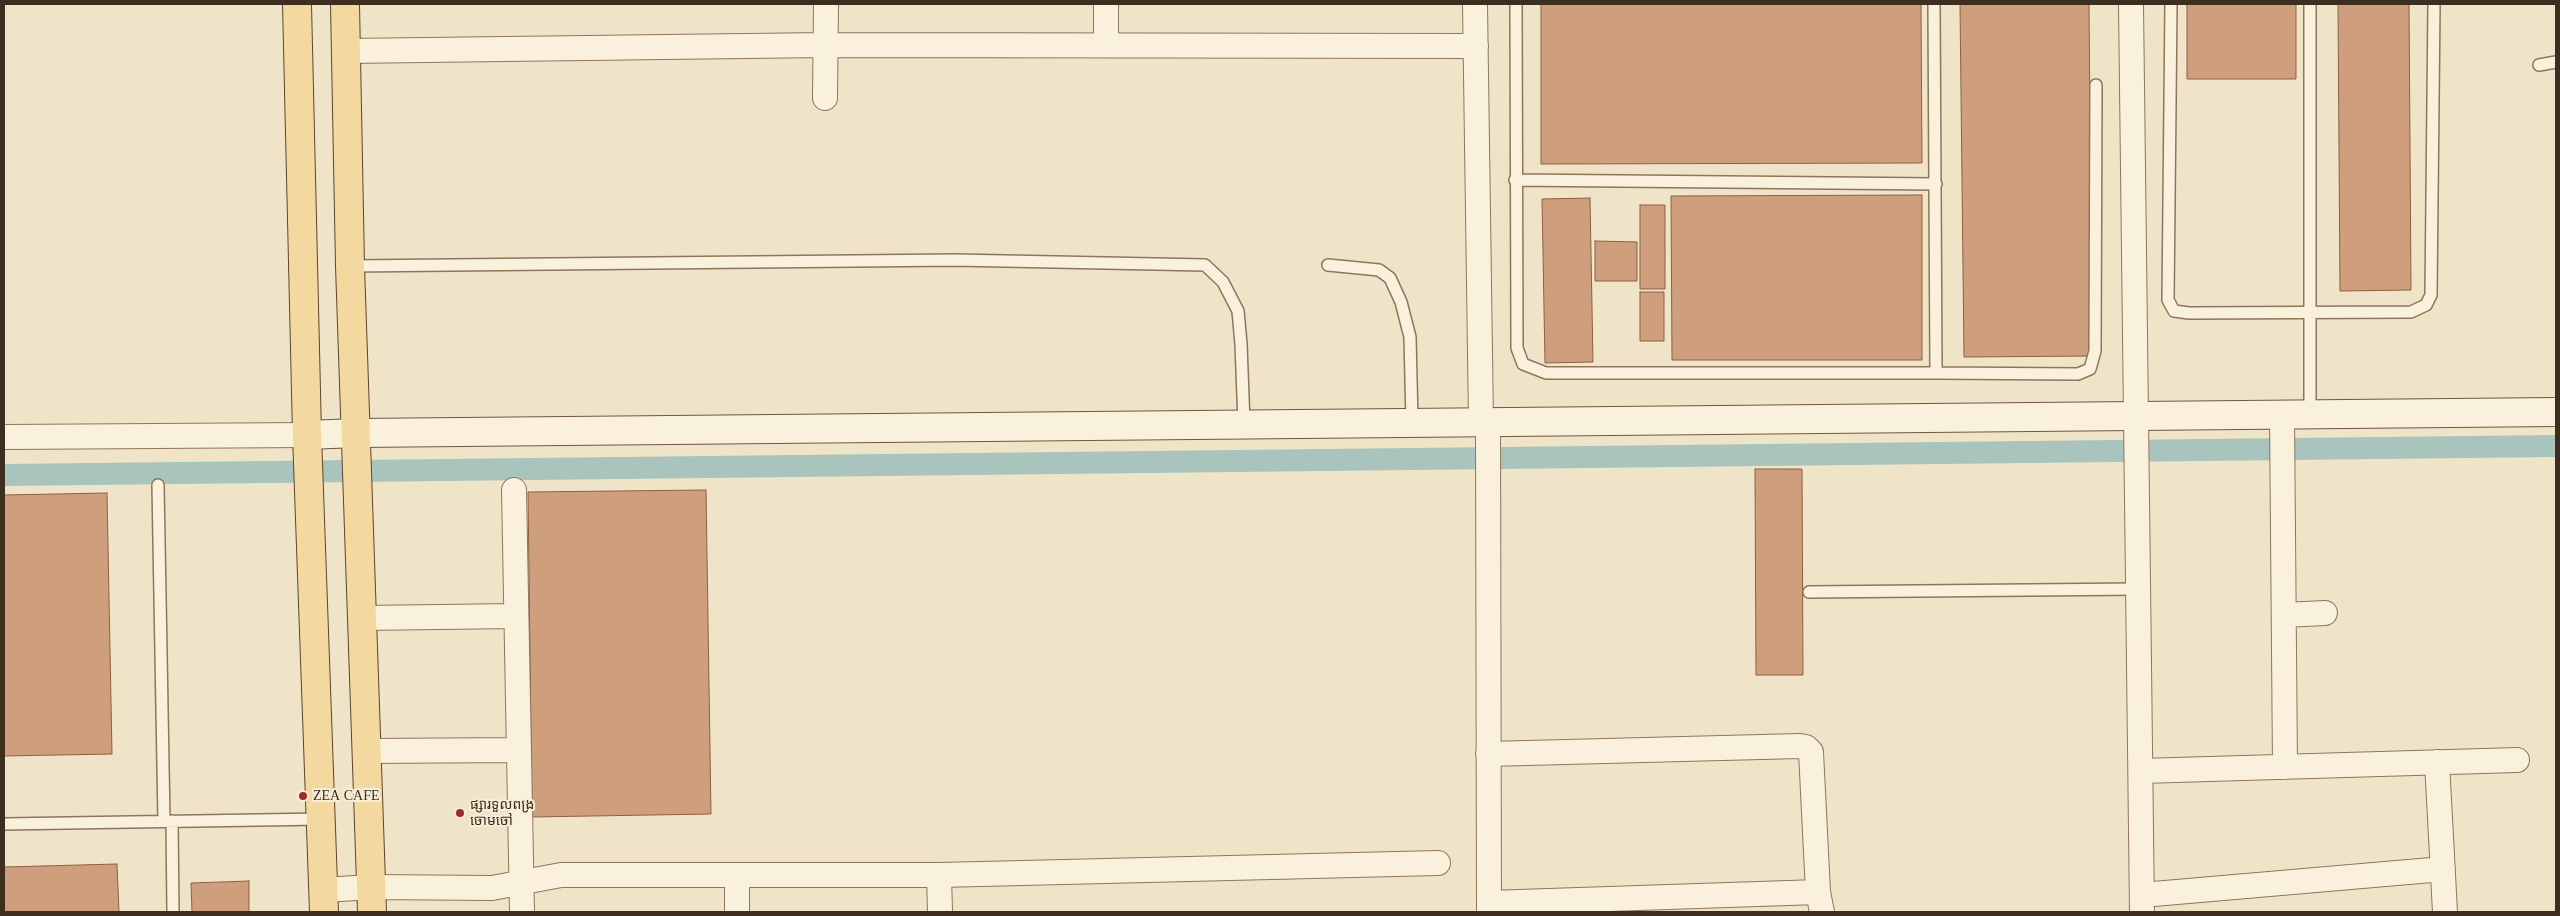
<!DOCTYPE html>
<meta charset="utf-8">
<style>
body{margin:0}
#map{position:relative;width:2560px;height:916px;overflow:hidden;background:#f0e4c8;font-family:"Times New Roman",serif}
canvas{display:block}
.frame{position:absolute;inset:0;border:5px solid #3d2e20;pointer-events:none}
</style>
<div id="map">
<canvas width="2560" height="916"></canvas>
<div class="frame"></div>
</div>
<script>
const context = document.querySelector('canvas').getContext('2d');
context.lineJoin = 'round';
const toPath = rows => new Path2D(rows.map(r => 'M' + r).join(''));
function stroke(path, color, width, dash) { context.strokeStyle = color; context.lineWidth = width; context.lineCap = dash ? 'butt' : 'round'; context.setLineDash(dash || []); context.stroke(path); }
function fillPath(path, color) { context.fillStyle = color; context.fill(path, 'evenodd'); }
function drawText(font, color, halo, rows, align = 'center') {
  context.font = font + ' "Times New Roman","Noto Sans Khmer",serif'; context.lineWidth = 4; context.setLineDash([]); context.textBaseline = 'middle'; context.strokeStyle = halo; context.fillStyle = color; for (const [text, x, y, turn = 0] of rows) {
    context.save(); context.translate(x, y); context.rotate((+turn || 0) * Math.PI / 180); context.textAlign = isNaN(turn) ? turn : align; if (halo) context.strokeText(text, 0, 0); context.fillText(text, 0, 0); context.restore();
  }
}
const canal = toPath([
 [4,475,2556,446]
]);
const building = toPath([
 [1541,4,1921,4,1922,163,1541,164,1541,4],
 [1960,4,2089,4,2092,356,1964,357,1960,4],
 [2187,4,2296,4,2296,79,2187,79,2187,4],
 [2338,4,2409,4,2411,290,2340,291,2338,4],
 [1922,195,1922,360,1672,360,1671,196,1922,195],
 [1590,198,1593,362,1545,363,1542,199,1590,198],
 [1640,205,1665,205,1665,289,1640,289,1640,205],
 [1595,241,1637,242,1637,281,1595,281,1595,241],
 [1640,292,1664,292,1664,341,1640,341,1640,292],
 [1755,469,1802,469,1803,675,1756,675,1755,469],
 [706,490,711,814,532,817,528,492,706,490],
 [107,493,112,754,4,756,4,495,107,493],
 [117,864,119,912,4,912,4,867,117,864],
 [249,881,249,912,192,912,191,883,249,881]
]);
const lane = toPath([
 [1516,4,1517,348,1523,364,1546,373,1936,373,1934,4],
 [2171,4,2168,300,2174,311,2189,313,2411,312,2426,305,2431,295,2434,4],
 [2310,4,2310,415],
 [2539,65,2556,62],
 [1515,180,1936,184],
 [1328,265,1379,270,1390,278,1401,302,1410,337,1412,422],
 [350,266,955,260,1205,265,1223,282,1238,311,1241,344,1244,424],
 [1936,373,2078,374,2090,369,2095,351,2096,85],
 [158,485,164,821],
 [1809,592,2139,589],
 [172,821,173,912],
 [4,824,322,819]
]);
const street = toPath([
 [1106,4,1106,45],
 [1475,4,1481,422],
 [2131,4,2142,912],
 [346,51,826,45,1476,46],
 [825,98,826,4],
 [2282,415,2285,767],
 [1488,421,1489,912],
 [4,437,307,435],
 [514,490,522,912],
 [2284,615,2325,613],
 [363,618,516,616],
 [367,751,519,750],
 [1488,754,1800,746,1806,747,1811,752,1818,892,1822,912],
 [2437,762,2445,912],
 [2141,771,2517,760],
 [939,875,940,912],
 [737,876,737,912],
 [324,890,371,887,492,888,561,875,939,875,1438,863],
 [2142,895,2443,869],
 [1489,903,1818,892]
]);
const secondary = toPath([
 [307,435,356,433,2556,412]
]);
const primary = toPath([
 [297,4,307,435,324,912],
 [345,4,350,266,372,912]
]);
const markers = [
 [303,796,5,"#9e2a2b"],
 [460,813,5,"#9e2a2b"]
];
const poiNames = [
 ["ZEA CAFE",313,796],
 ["ផ្សារទួលពង្រ",470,805],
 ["ចោមចៅ",470,821]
];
stroke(canal, '#a9c4bc', 22);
fillPath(building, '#cf9f7d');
stroke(building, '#8d5f41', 1);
stroke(lane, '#8d765c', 14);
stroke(street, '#8d765c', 26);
stroke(secondary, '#6f573f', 30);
stroke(primary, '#5b4430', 30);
stroke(lane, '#faf1dc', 11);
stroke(street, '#faf1dc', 24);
stroke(secondary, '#faf1dc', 28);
stroke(primary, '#f3d9a0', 28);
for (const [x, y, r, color] of markers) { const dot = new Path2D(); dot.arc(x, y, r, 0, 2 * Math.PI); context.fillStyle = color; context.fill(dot); stroke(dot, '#f7eed8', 2); }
drawText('14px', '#3d2e20', '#f7eed8', poiNames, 'left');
</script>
